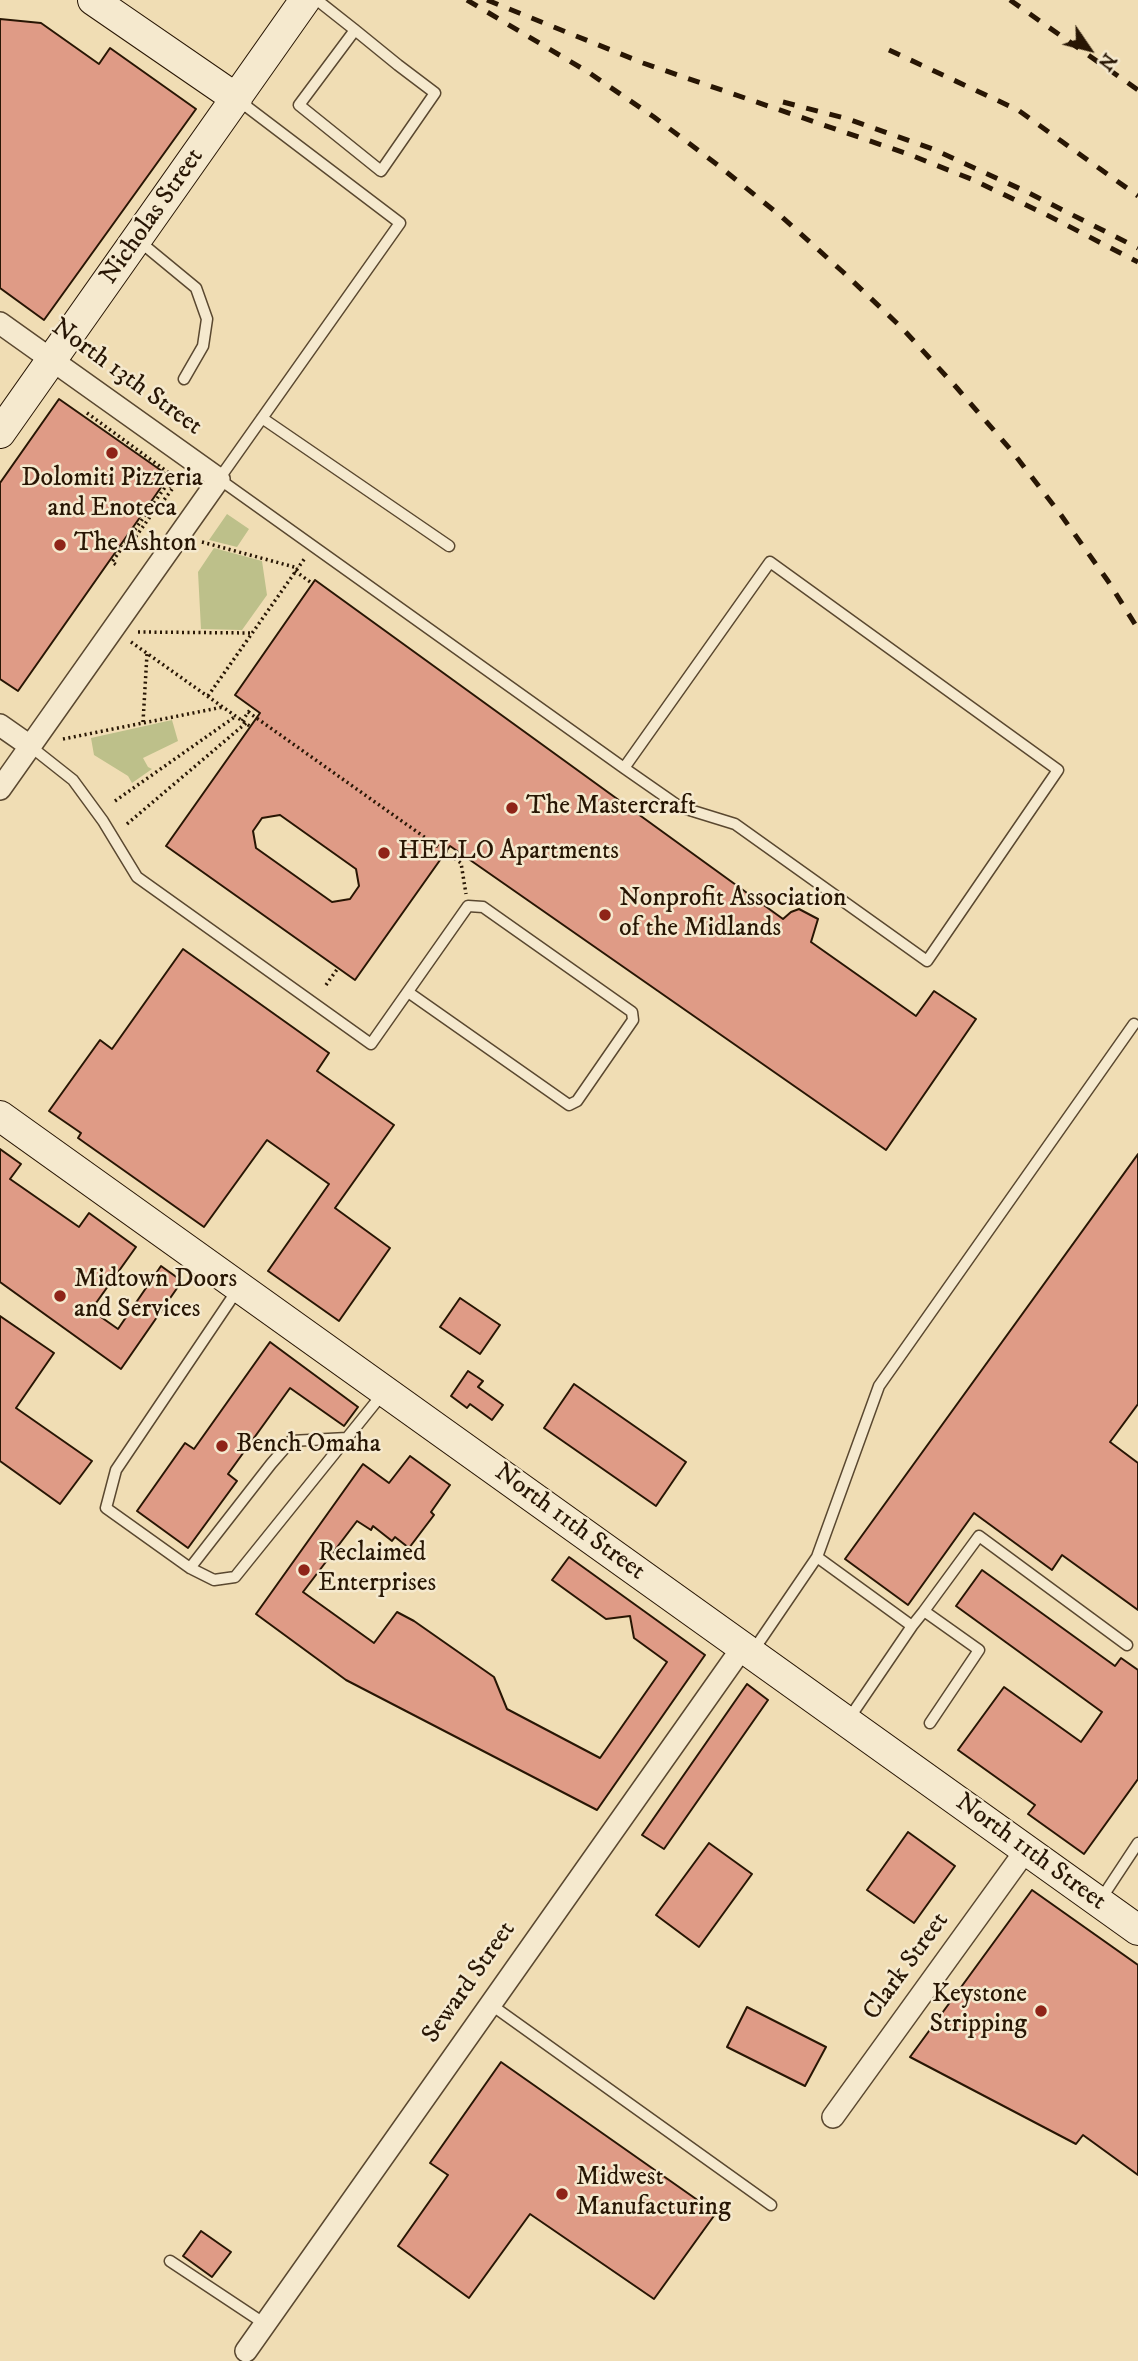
<!DOCTYPE html>
<style>
body{margin:0}
#map{position:relative;width:1138px;height:2361px;overflow:hidden;background:#f0ddb4;font-family:"IM FELL DW Pica",serif}
canvas{display:block}
.north{position:absolute;left:1054px;top:14px;width:70px;height:70px;-webkit-text-stroke:5px #f5e9ce;paint-order:stroke;rotate:125deg;font-size:19px;font-weight:700;line-height:28px;text-align:center;color:#281604}
.north::after{content:'';display:block;margin:auto;width:24px;height:32px;background:#281604;clip-path:polygon(50% 0,100% 100%,50% 72%,0 100%)}
</style>
<div id="map">
<canvas width="1138" height="2361"></canvas>
<div class="north">N</div>
</div>
<script>
const context = document.querySelector('canvas').getContext('2d');
context.lineJoin = 'round';
function fillPath(path, color) { context.fillStyle = color; context.fill(path, 'evenodd'); }
const toPath = rows => new Path2D(rows.map(r => 'M' + r).join(''));
function stroke(path, color, width, dash) { context.strokeStyle = color; context.lineWidth = width; context.lineCap = dash ? 'butt' : 'round'; context.setLineDash(dash || []); context.stroke(path); }
function drawText(font, color, halo, rows, align = 'center') {
  context.font = font + ' "IM FELL DW Pica",serif'; context.lineWidth = 5; context.setLineDash([]); context.textBaseline = 'middle'; context.strokeStyle = halo; context.fillStyle = color; for (const [text, x, y, turn = 0] of rows) {
    context.save(); context.translate(x, y); context.rotate((+turn || 0) * Math.PI / 180); context.textAlign = isNaN(turn) ? turn : align; if (halo) context.strokeText(text, 0, 0); context.fillText(text, 0, 0); context.restore();
  }
}
const green = toPath([
 [227,514,249,529,237,547,209,540],
 [214,548,262,561,267,595,242,630,201,629,198,572],
 [172,720,178,741,143,758,148,767,152,769,132,783,128,776,94,755,91,738]
]);
const building = toPath([
 [0,19,41,23,99,64,110,48,196,109,44,320,0,288,0,19],
 [59,399,169,476,18,691,0,679,0,483,59,399],
 [315,580,783,919,791,912,799,909,818,919,811,942,916,1016,934,991,976,1019,886,1150,450,846,355,980,166,846,260,713,235,695,315,580],
 [280,815,356,869,359,886,350,899,332,902,256,848,253,831,262,818,280,815],
 [183,949,329,1053,317,1071,394,1125,335,1208,390,1248,339,1321,268,1271,329,1184,267,1140,204,1227,78,1138,81,1133,49,1111,100,1040,112,1049,183,949],
 [0,1149,21,1164,10,1179,79,1227,89,1213,136,1247,91,1310,118,1329,161,1266,182,1281,121,1369,0,1282,0,1149],
 [1138,1154,1138,1404,1110,1442,1138,1463,1138,1610,1062,1555,1052,1570,974,1513,908,1605,845,1559,1138,1154],
 [460,1298,500,1325,480,1354,440,1327,460,1298],
 [0,1316,54,1353,16,1408,92,1461,60,1504,0,1461,0,1316],
 [270,1342,358,1407,344,1426,290,1388,228,1474,237,1481,188,1548,137,1511,185,1443,194,1449,270,1342],
 [468,1371,483,1381,478,1387,503,1405,492,1420,470,1404,467,1408,451,1396,468,1371],
 [574,1384,686,1462,656,1506,544,1428,574,1384],
 [410,1456,450,1485,431,1512,434,1515,409,1548,395,1537,392,1541,373,1526,371,1530,357,1521,303,1592,374,1643,397,1612,414,1621,494,1677,507,1709,600,1758,667,1662,634,1638,630,1616,606,1619,552,1580,569,1557,705,1655,597,1810,346,1680,256,1614,363,1464,389,1483,410,1456],
 [982,1570,1115,1666,1121,1658,1138,1670,1138,1779,1084,1854,1028,1814,1035,1805,958,1750,1004,1687,1081,1742,1102,1712,956,1606,982,1570],
 [747,1684,768,1700,664,1849,642,1835,747,1684],
 [908,1832,955,1866,914,1923,867,1890,908,1832],
 [709,1843,752,1874,699,1947,656,1915,709,1843],
 [1032,1890,1138,1965,1138,2175,1083,2135,1076,2144,910,2057,1032,1890],
 [747,2007,826,2047,805,2086,727,2047,747,2007],
 [501,2062,716,2213,654,2299,530,2214,469,2298,398,2246,448,2175,430,2163,501,2062],
 [201,2231,231,2252,212,2277,183,2256,201,2231]
]);
const path = toPath([
 [87,413,173,476,112,562,118,566],
 [161,504,173,488,167,485],
 [202,542,298,568],
 [125,543,129,546,160,503,167,508],
 [295,571,313,584],
 [138,632,252,633],
 [131,642,251,727],
 [208,696,305,558],
 [248,712,461,863,466,894],
 [242,721,252,707],
 [143,722,147,654],
 [63,739,223,707],
 [115,801,236,716],
 [127,824,246,723],
 [326,985,338,968]
]);
const lane = toPath([
 [317,0,355,30,398,65,435,93,381,171,299,105,355,30],
 [238,100,400,223,219,479,624,768,680,807,735,824,927,961,1058,770,770,562,624,768],
 [139,241,196,288,207,319,203,346,184,379],
 [262,418,449,546],
 [30,746,73,780,103,821,137,877,371,1044,468,906,483,907,632,1012,633,1020,577,1101,569,1105,408,992],
 [238,1289,116,1470,106,1508,190,1568,214,1580,235,1577,384,1392],
 [817,1557,879,1386,1134,1024],
 [190,1568,271,1464,291,1441,347,1438],
 [924,1611,979,1536,1127,1645],
 [912,1626,924,1611,979,1650,930,1723],
 [753,1651,817,1557,912,1626,848,1720],
 [1101,1899,1138,1843],
 [490,2004,771,2205],
 [170,2261,265,2324]
]);
const street = toPath([
 [0,323,219,479,0,789],
 [0,725,30,746],
 [833,2117,1026,1850],
 [246,2351,742,1648]
]);
const secondary = toPath([
 [93,0,237,99],
 [0,433,305,0],
 [0,1116,1138,1930]
]);
const rail = toPath([
 [467,0,588,72,654,117,719,166,782,217,843,272,902,328,957,388,1011,450,1061,515,1108,581,1138,629],
 [487,0,643,63,908,154,971,179,1045,214,1138,262],
 [1010,0,1138,90],
 [889,50,1018,110,1138,196],
 [783,102,848,119,933,149,1027,192,1138,248]
]);
const markers = [
 [112,453,7,"#8f2418"],
 [60,545,7,"#8f2418"],
 [512,808,7,"#8f2418"],
 [384,853,7,"#8f2418"],
 [605,915,7,"#8f2418"],
 [60,1296,7,"#8f2418"],
 [222,1446,7,"#8f2418"],
 [304,1570,7,"#8f2418"],
 [1041,2011,7,"#8f2418"],
 [562,2194,7,"#8f2418"]
];
const streetNames = [
 ["Nicholas Street",153,217,-55],
 ["North 13th Street",126,378,36],
 ["North 11th Street",569,1523,36],
 ["North 11th Street",1030,1853,36],
 ["Clark Street",907,1967,-54],
 ["Seward Street",470,1983,-55]
];
const poiNames = [
 ["Dolomiti Pizzeria",112,480,"center"],
 ["and Enoteca",112,510,"center"],
 ["The Ashton",74,545],
 ["The Mastercraft",526,808],
 ["HELLO Apartments",398,853],
 ["Nonprofit Association",619,900],
 ["of the Midlands",619,930],
 ["Midtown Doors",74,1281],
 ["and Services",74,1311],
 ["Bench Omaha",236,1446],
 ["Reclaimed",318,1555],
 ["Enterprises",318,1585],
 ["Keystone",1027,1996,"right"],
 ["Stripping",1027,2026,"right"],
 ["Midwest",576,2179],
 ["Manufacturing",576,2209]
];
fillPath(green, '#bdc08a');
fillPath(building, '#df9b86');
stroke(building, '#281604', 2);
stroke(lane, '#5a4830', 13);
stroke(street, '#5a4830', 24);
stroke(secondary, '#281604', 32);
stroke(path, '#281604', 3.5, [2, 3.5]);
stroke(lane, '#f5e9ce', 10);
stroke(street, '#f5e9ce', 21);
stroke(secondary, '#f5e9ce', 30);
stroke(rail, '#281604', 5, [12, 12]);
for (const [x, y, r, color] of markers) { const dot = new Path2D(); dot.arc(x, y, r, 0, 2 * Math.PI); context.fillStyle = color; context.fill(dot); stroke(dot, '#f5e9ce', 2.5); }
drawText('26px', '#281604', '#f5e9ce', streetNames);
drawText('26px', '#281604', '#f5e9ce', poiNames, 'left');
</script>
